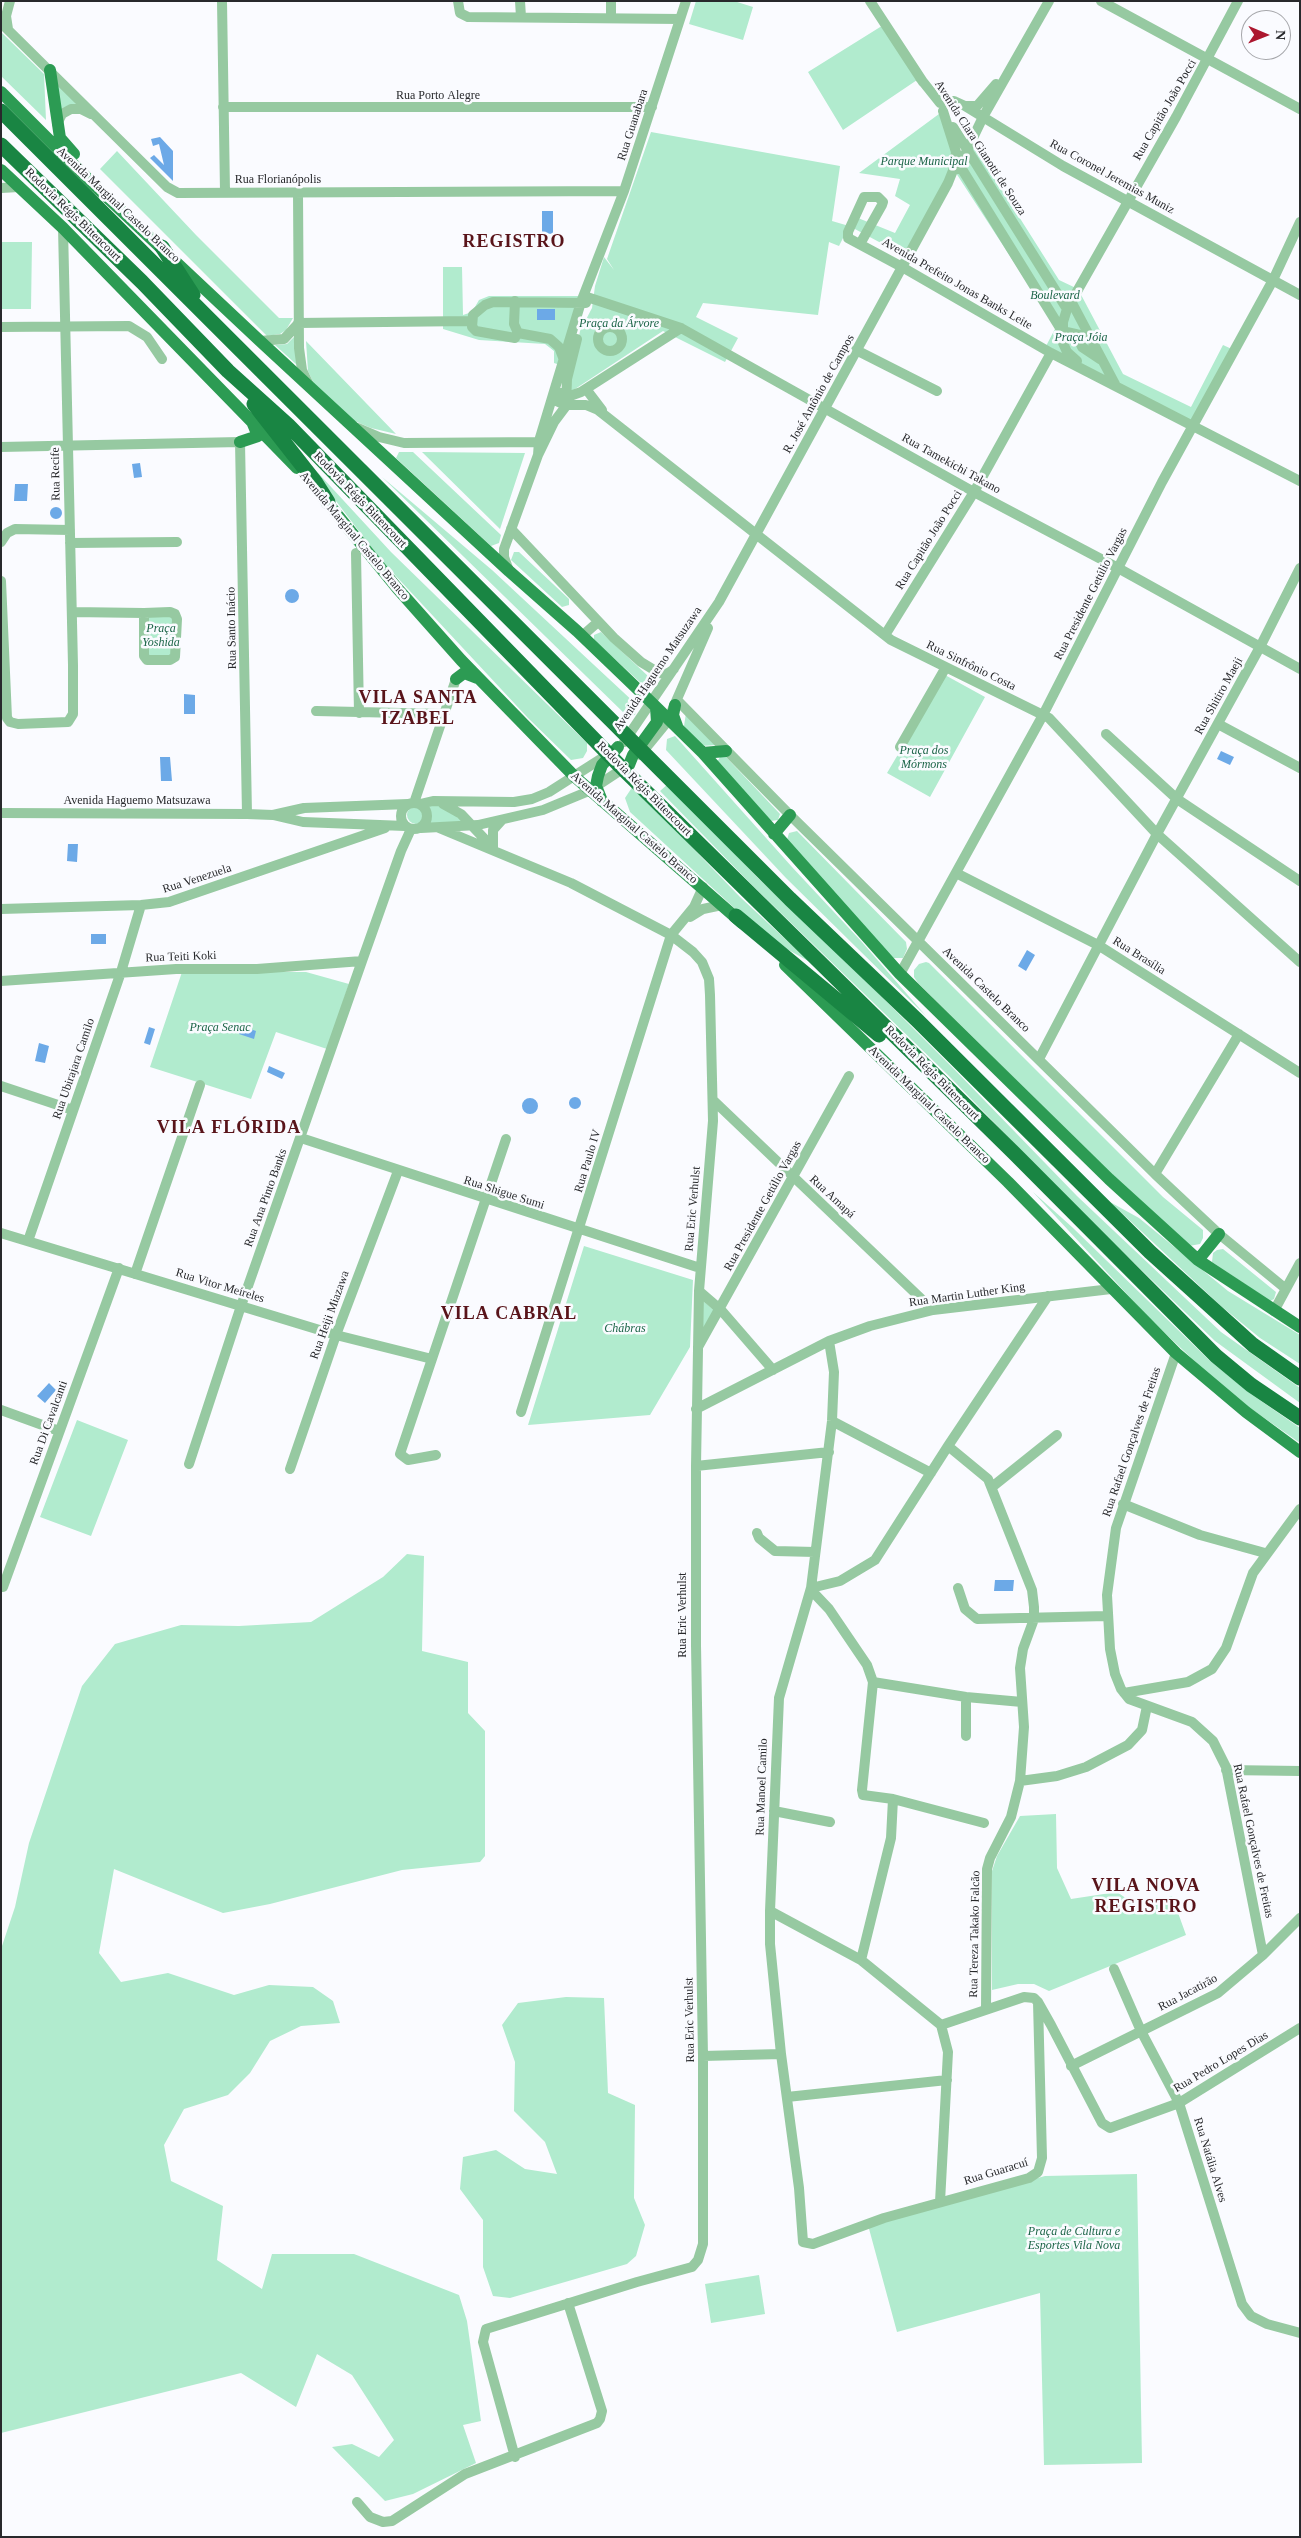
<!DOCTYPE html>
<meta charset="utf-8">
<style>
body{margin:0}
#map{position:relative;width:1301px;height:2538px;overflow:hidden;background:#fafbff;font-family:Georgia,serif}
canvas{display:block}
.frame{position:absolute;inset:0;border:2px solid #28292c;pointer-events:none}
.north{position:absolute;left:1241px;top:10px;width:50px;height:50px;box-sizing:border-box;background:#fafbff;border:1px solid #a6a7ab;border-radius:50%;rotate:91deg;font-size:14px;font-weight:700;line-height:20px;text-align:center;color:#28292c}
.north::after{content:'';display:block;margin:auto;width:18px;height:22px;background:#ac172f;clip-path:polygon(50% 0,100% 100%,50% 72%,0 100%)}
</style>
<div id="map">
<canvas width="1301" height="2538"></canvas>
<div class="frame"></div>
<div class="north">N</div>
</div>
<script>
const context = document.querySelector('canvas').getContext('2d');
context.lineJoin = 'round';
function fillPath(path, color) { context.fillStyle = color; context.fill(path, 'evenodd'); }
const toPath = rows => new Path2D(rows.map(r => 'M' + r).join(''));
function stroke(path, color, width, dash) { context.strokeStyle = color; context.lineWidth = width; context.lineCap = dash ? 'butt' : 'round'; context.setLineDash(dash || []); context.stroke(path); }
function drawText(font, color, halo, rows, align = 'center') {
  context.font = font + ' Georgia,serif'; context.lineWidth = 5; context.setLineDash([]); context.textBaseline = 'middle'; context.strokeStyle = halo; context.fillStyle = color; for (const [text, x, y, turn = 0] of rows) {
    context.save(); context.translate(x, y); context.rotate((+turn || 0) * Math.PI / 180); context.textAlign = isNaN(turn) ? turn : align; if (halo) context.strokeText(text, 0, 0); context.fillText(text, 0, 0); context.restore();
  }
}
const green = toPath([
 [696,1,734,1,753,7,743,40,689,24],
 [885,24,920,78,843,130,808,72],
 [1,32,44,74,46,120,1,76],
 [54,76,77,105,57,116],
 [943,111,956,157,907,257,853,228,858,218,895,233,910,205,895,196,900,179,859,173],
 [651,132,840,166,832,221,849,226,839,246,829,242,818,315,703,303,696,317,738,338,725,362,663,331,572,391,569,389,580,331,592,308,595,286,604,257,614,270,607,259],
 [973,144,1059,280,1078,289,1123,374,1191,407,1223,345,1234,350,1193,425,1045,348,1056,327,956,173],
 [117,151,196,235,279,318,293,318,286,330,280,334,267,336,100,169],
 [1,242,32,242,31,309,1,309],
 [443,267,462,267,463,315,472,312,479,300,489,296,579,296,560,365,554,363,554,351,545,344,479,340,443,329],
 [295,336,297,365,275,345,287,344],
 [306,341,396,434,371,428,352,420,315,386,308,371],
 [297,450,391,552,587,743,587,751,583,758,571,760,528,718,381,560],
 [399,452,413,452,501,535,499,543,491,546,396,458],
 [422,452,525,453,500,529],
 [382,477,492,570,637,705,635,715,627,716],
 [514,552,519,552,569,599,569,605,562,607,511,560],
 [148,616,169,616,173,618,171,655,149,655],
 [601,632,648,676,647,682,642,684,594,640,594,635],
 [945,675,985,697,930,797,887,773],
 [686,713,716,745,701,746,684,726],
 [675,736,792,867,861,941,926,1016,786,878,666,750,667,739],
 [725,756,780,814,778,820,771,821,717,762,720,757],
 [668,784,758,878,840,955,955,1070,1077,1196,1221,1332,1300,1388,1300,1403,1215,1341,1072,1203,948,1075,754,887,660,791],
 [633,786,740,897,810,962,776,943,742,915,630,812,625,798],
 [426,804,440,805,466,823,425,826,430,816],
 '407 815a9 9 0 1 1 18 0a9 9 0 1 1-18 0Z',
 [797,831,906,942,907,949,903,958,893,958,787,840,789,833],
 [926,962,929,963,1163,1197,1203,1230,1203,1238,1200,1244,1189,1246,1146,1208,918,983,914,977,914,970,919,964],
 [182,972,306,972,349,984,327,1049,276,1032,251,1099,150,1067],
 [1033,1192,1072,1227,1209,1360,1251,1394,1300,1428,1300,1443,1250,1408,1203,1369,1149,1318],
 [1110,1202,1139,1218,1228,1291,1300,1335,1300,1364,1260,1338,1221,1306],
 [584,1246,693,1280,690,1347,650,1415,528,1425],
 [1223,1249,1276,1292,1274,1299,1270,1301,1212,1262,1213,1253,1217,1250],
 [701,1299,716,1312,700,1338],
 [77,1420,128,1440,91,1536,40,1517],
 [407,1554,424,1556,422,1651,468,1662,468,1713,485,1731,485,1856,480,1862,402,1870,270,1904,223,1913,114,1869,99,1953,121,1982,168,1973,234,1995,269,1985,313,1987,333,2001,340,2023,301,2026,270,2041,250,2073,228,2095,184,2109,164,2145,171,2181,223,2206,217,2260,262,2289,272,2254,354,2254,459,2295,467,2321,481,2421,463,2425,476,2463,413,2494,385,2501,332,2447,352,2444,379,2457,394,2440,352,2375,317,2354,296,2407,241,2373,1,2433,1,1949,15,1907,29,1843,82,1686,115,1644,181,1625,239,1626,311,1622,383,1577],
 [1056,1814,1057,1868,1071,1899,1117,1892,1137,1906,1172,1896,1186,1935,1049,1991,1034,1984,1018,1984,992,1990,992,1871,997,1856,1020,1816],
 [566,1997,604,1998,608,2093,635,2105,634,2198,645,2225,636,2256,627,2264,510,2298,493,2296,483,2267,483,2220,460,2189,463,2157,496,2150,525,2169,557,2174,545,2142,514,2111,515,2062,502,2025,518,2003],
 [1137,2174,1142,2463,1044,2465,1040,2293,897,2332,868,2225,1045,2176],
 [759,2275,765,2314,711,2323,705,2284]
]);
const water = toPath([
 [160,137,173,151,173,181,150,158,154,155,164,165,159,144,153,146,151,139],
 [542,211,553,211,553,234,542,233],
 [537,309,555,309,555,320,537,320],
 [140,463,142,477,134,478,132,464],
 [15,484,28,484,27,501,14,501],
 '50 513a6 6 0 1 1 12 0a6 6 0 1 1-12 0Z',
 '285 596a7 7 0 1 1 14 0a7 7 0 1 1-14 0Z',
 [184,694,195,695,195,714,184,714],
 [1221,751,1234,757,1230,765,1217,759],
 [160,757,170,757,172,781,161,781],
 [68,844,78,844,77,862,67,861],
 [91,934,106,934,106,944,91,944],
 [1027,950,1035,955,1026,971,1018,966],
 [242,1026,256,1031,254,1039,239,1034],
 [149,1027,155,1029,150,1045,144,1043],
 [39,1043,49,1046,45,1063,35,1061],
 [269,1066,285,1073,282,1079,267,1072],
 '569 1103a6 6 0 1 1 12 0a6 6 0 1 1-12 0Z',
 '522 1106a8 8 0 1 1 16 0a8 8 0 1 1-16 0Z',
 [49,1383,56,1390,45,1403,37,1396],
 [995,1580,1014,1580,1013,1591,994,1591]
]);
const minor = toPath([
 [222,1,225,192],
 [458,1,460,13,468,17,680,19],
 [520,1,521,17],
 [870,1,923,82],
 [1101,1,1300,109],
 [611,18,611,1],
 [1,23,167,187,178,193,624,191],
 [8,29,6,16,10,1],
 [920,78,940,103,954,101,965,106,1063,166,1300,295],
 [966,106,977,106,996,84],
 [223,107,652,107],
 [57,124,62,114,71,109,81,109,91,114],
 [953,127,1067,309],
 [960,166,1062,331,1089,337],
 [958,169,983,117,1049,1],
 [1,188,19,187],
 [298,193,299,348,302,370,309,385],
 [860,244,882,205,883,202,878,197,864,197,848,232,848,238,902,267,1051,353,1300,481],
 [584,296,681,328,974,492,1118,568,1300,669],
 [515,301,514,324,518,333,550,339,559,347,564,360],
 [1071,301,1115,384],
 [298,323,471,321],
 '598 339a12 12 0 1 1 24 0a12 12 0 1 1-24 0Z',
 [1,327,129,326,147,337,162,359],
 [1076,334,1082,347,1100,359],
 [515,338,476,331,472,327,473,315,485,305,493,302,586,303],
 [260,341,284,339,298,324],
 [856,350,937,391],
 [1077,361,1067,352,1063,343,1063,322,1067,309,1176,117,1238,1],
 [586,389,602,410],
 [561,393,570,396,581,392,681,328],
 [552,399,565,405,586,405,598,410,891,640,1049,718,1157,834,1300,962],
 [358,428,379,437,404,443,544,442],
 [1,447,240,442,247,814],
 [538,455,539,441,581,302,624,191,686,1],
 [511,529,614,638,641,662,659,673,667,674,674,669],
 [1,542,7,533,15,529,70,530],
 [70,543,177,542],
 [356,553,359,713],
 [509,571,504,557,504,549,538,455,554,422,566,406,567,379,577,339],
 [1,581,7,718,10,722,18,724,68,722,73,714,73,665,63,228],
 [72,612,144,613],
 [170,612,175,614,177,619,175,657,170,660,147,660,144,656,144,613,170,612],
 [885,635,974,492,1051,353],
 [582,636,598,622],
 [677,700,790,815,1155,1174,1219,1234,1286,1289],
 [316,711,444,714],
 [1218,724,1300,768],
 [1106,734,1177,799,1300,881],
 [624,742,719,602,948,183,954,168,956,152,943,111],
 [900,747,946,667],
 [640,755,667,722,708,628],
 '401 816a13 13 0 1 1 26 0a13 13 0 1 1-26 0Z',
 [414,803,456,679],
 [420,804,433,801,514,802,532,799,549,792,607,755],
 [443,804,461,814,493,848],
 [1,813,247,814,273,815,303,822,405,826],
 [273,815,304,808,408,804],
 [421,828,478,825,543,810,589,791,627,766],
 [439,828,571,883,671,935,693,952,702,962,709,979,710,995,713,1121,699,1291,696,1466,696,1645,703,2056,703,2244,698,2260,692,2267,637,2282,486,2329,483,2342,515,2457],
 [493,847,493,830,502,820],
 [956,873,1098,945,1300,1073],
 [1,909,141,905,169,902,385,828],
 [690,917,703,909,722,905],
 [900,974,1043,715,1162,482,1273,280,1300,222],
 [1,981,176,969,257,969,362,961],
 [1039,1059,1157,834,1260,647,1300,568],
 [1,1086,73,1110],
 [714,1101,933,1310],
 [301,1138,700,1268],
 [1155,1174,1239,1034],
 [1,1233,336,1335,432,1359],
 [28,1241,121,972,141,905],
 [135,1274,200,1085],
 [699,1291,721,1310,773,1370],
 [1274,1311,1300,1263],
 [829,1341,834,1372,832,1421,811,1588,779,1698,770,1911,770,1944,781,2054,799,2188,803,2242,813,2244,884,2218,1029,2178,1038,2172,1042,2158,1038,2002],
 [698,1347,849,1076],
 [1176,1353,1116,1528,1107,1595,1110,1649,1115,1674,1121,1689,1129,1699,1192,1722,1213,1741,1226,1767,1263,1955],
 [696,1409,829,1341,870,1326,933,1310,1111,1289],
 [1,1410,59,1431],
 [521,1412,671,935,694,907,703,887],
 [832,1421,931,1473],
 [948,1446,988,1479,1032,1590,1034,1607,1034,1619,1023,1649,1020,1668,1024,1727,1020,1781,1011,1817,990,1858,987,1869,986,2009],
 [436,1455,408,1460,400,1454,506,1139],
 [189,1464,241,1306,362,961,401,851,411,829],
 [696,1466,829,1452],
 [290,1469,336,1335,398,1171],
 [992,1487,1057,1435],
 [1123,1504,1200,1535,1265,1553],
 [757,1533,759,1538,775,1551,815,1552],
 [3,1587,119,1268],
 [811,1588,840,1581,875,1560,948,1446,1048,1296],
 [958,1588,965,1609,977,1619,1107,1616],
 [811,1590,829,1609,867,1665,873,1682,966,1697,1022,1702],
 [873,1682,862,1790,863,1795,893,1799,984,1823],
 [1124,1693,1188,1682,1212,1669,1226,1648,1253,1573,1300,1509],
 [966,1736,966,1697],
 [1226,1770,1300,1771],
 [1020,1781,1057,1776,1086,1767,1128,1745,1142,1730,1147,1706],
 [774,1811,830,1822],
 [770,1911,861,1960,941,2025,948,2052,940,2202],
 [861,1960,891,1838,893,1799],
 [1114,1969,1141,2031,1179,2103,1242,2304,1251,2316,1267,2324,1300,2333],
 [941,2025,1024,1997,1034,1998,1038,2002,1051,2025,1102,2123,1110,2128,1179,2103,1300,2028],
 [703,2056,781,2054],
 [1071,2066,1218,1993,1263,1955,1300,1918],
 [787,2097,947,2080],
 [357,2502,370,2517,383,2522,392,2521,465,2474,597,2423,600,2419,602,2411,568,2303]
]);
const major = toPath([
 [50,70,60,138,74,154],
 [1,92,96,187,260,341,509,571,577,631,652,703,703,753,900,974,1109,1179,1198,1260,1300,1327],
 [1,170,63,228,297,468],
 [240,442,258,436,253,424],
 [322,496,397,588,461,660,575,777,742,923],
 [456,679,464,673,477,678],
 [675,705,673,715,677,726],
 [703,753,726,751],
 [629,765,633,755,657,722,656,707],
 [602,801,596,786,598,776,602,765,618,747],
 [774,834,790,815],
 [785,965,1008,1182,1176,1353,1246,1412,1300,1452],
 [1198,1260,1219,1234]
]);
const highway = toPath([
 [1,111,790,899,918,1021,1150,1252,1253,1345,1300,1378],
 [1,145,142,282,228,371,288,425,620,766,1014,1153,1216,1356,1251,1385,1300,1418],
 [162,247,193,295],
 [254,404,316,483,328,502],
 [736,916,879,1035]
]);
const streetNames = [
 ["Rua Porto Alegre",438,96],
 ["Rua Capitão João Pocci",1165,110,-60],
 ["Rua Guanabara",633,125,-72],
 ["Avenida Clara Gianotti de Souza",980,148,57],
 ["Rua Coronel Jeremias Muniz",1112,177,29],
 ["Rua Florianópolis",278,180],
 ["Avenida Marginal Castelo Branco",118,205,43],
 ["Rodovia Régis Bittencourt",73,215,44],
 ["Avenida Prefeito Jonas Banks Leite",957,284,30],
 ["R. José Antônio de Campos",819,394,-61],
 ["Rua Tamekichi Takano",951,464,29],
 ["Rua Recife",56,474,-91],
 ["Rodovia Régis Bittencourt",360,500,46],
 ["Avenida Marginal Castelo Branco",354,536,50],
 ["Rua Capitão João Pocci",929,540,-58],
 ["Rua Presidente Getúlio Vargas",1091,594,-63],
 ["Rua Santo Inácio",232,628,-91],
 ["Rua Sinfrônio Costa",971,666,26],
 ["Avenida Haguemo Matsuzawa",658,669,-56],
 ["Rua Shitiro Maeji",1219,696,-61],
 ["Rodovia Régis Bittencourt",644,789,45],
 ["Avenida Haguemo Matsuzawa",137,801],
 ["Avenida Marginal Castelo Branco",634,828,41],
 ["Rua Venezuela",197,879,-18],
 ["Rua Brasília",1139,956,32],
 ["Rua Teiti Koki",181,957,-2],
 ["Avenida Castelo Branco",986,990,44],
 ["Rua Ubirajara Camilo",74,1069,-71],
 ["Rodovia Régis Bittencourt",932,1073,45],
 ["Avenida Marginal Castelo Branco",929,1105,44],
 ["Rua Paulo IV",588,1161,-73],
 ["Rua Shigue Sumi",504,1193,18],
 ["Rua Amapá",832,1197,43],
 ["Rua Ana Pinto Banks",266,1198,-70],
 ["Rua Presidente Getúlio Vargas",763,1206,-61],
 ["Rua Eric Verhulst",693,1209,-85],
 ["Rua Vitor Meireles",220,1286,17],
 ["Rua Martin Luther King",967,1295,-8],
 ["Rua Heiji Miazawa",330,1315,-70],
 ["Rua Di Cavalcanti",49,1423,-70],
 ["Rua Rafael Gonçalves de Freitas",1132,1442,-71],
 ["Rua Eric Verhulst",683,1615,-90],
 ["Rua Manoel Camilo",762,1787,-88],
 ["Rua Rafael Gonçalves de Freitas",1253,1841,78],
 ["Rua Tereza Takako Falcão",975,1934,-89],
 ["Rua Jacatirão",1188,1993,-28],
 ["Rua Eric Verhulst",690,2020,-91],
 ["Rua Pedro Lopes Dias",1221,2062,-31],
 ["Rua Natália Alves",1210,2160,73],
 ["Rua Guaracuí",996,2172,-17]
];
const parkNames = [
 ["Parque Municipal",924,162],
 ["Boulevard",1055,296],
 ["Praça da Árvore",619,324],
 ["Praça Jóia",1081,338],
 ["Praça",161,629],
 ["Yoshida",161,643],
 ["Praça dos",924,751],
 ["Mórmons",924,765],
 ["Praça Senac",220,1028],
 ["Chábras",625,1329],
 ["Praça de Cultura e",1074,2232],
 ["Esportes Vila Nova",1074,2246]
];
const districtNames = [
 ["REGISTRO",514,242],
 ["VILA SANTA",418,698],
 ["IZABEL",418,719],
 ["VILA FLÓRIDA",229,1128],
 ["VILA CABRAL",509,1314],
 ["VILA NOVA",1146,1886],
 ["REGISTRO",1146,1907]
];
fillPath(green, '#b1ebce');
fillPath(water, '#6ca9e7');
stroke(minor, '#96c9a1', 10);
stroke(major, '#2c9b53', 12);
stroke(highway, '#198543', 15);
drawText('12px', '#28292c', '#fafbff', streetNames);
drawText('italic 12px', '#1c6548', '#fafbff', parkNames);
context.letterSpacing = '1px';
drawText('bold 18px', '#59141a', '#fafbff', districtNames);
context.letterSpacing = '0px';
</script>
